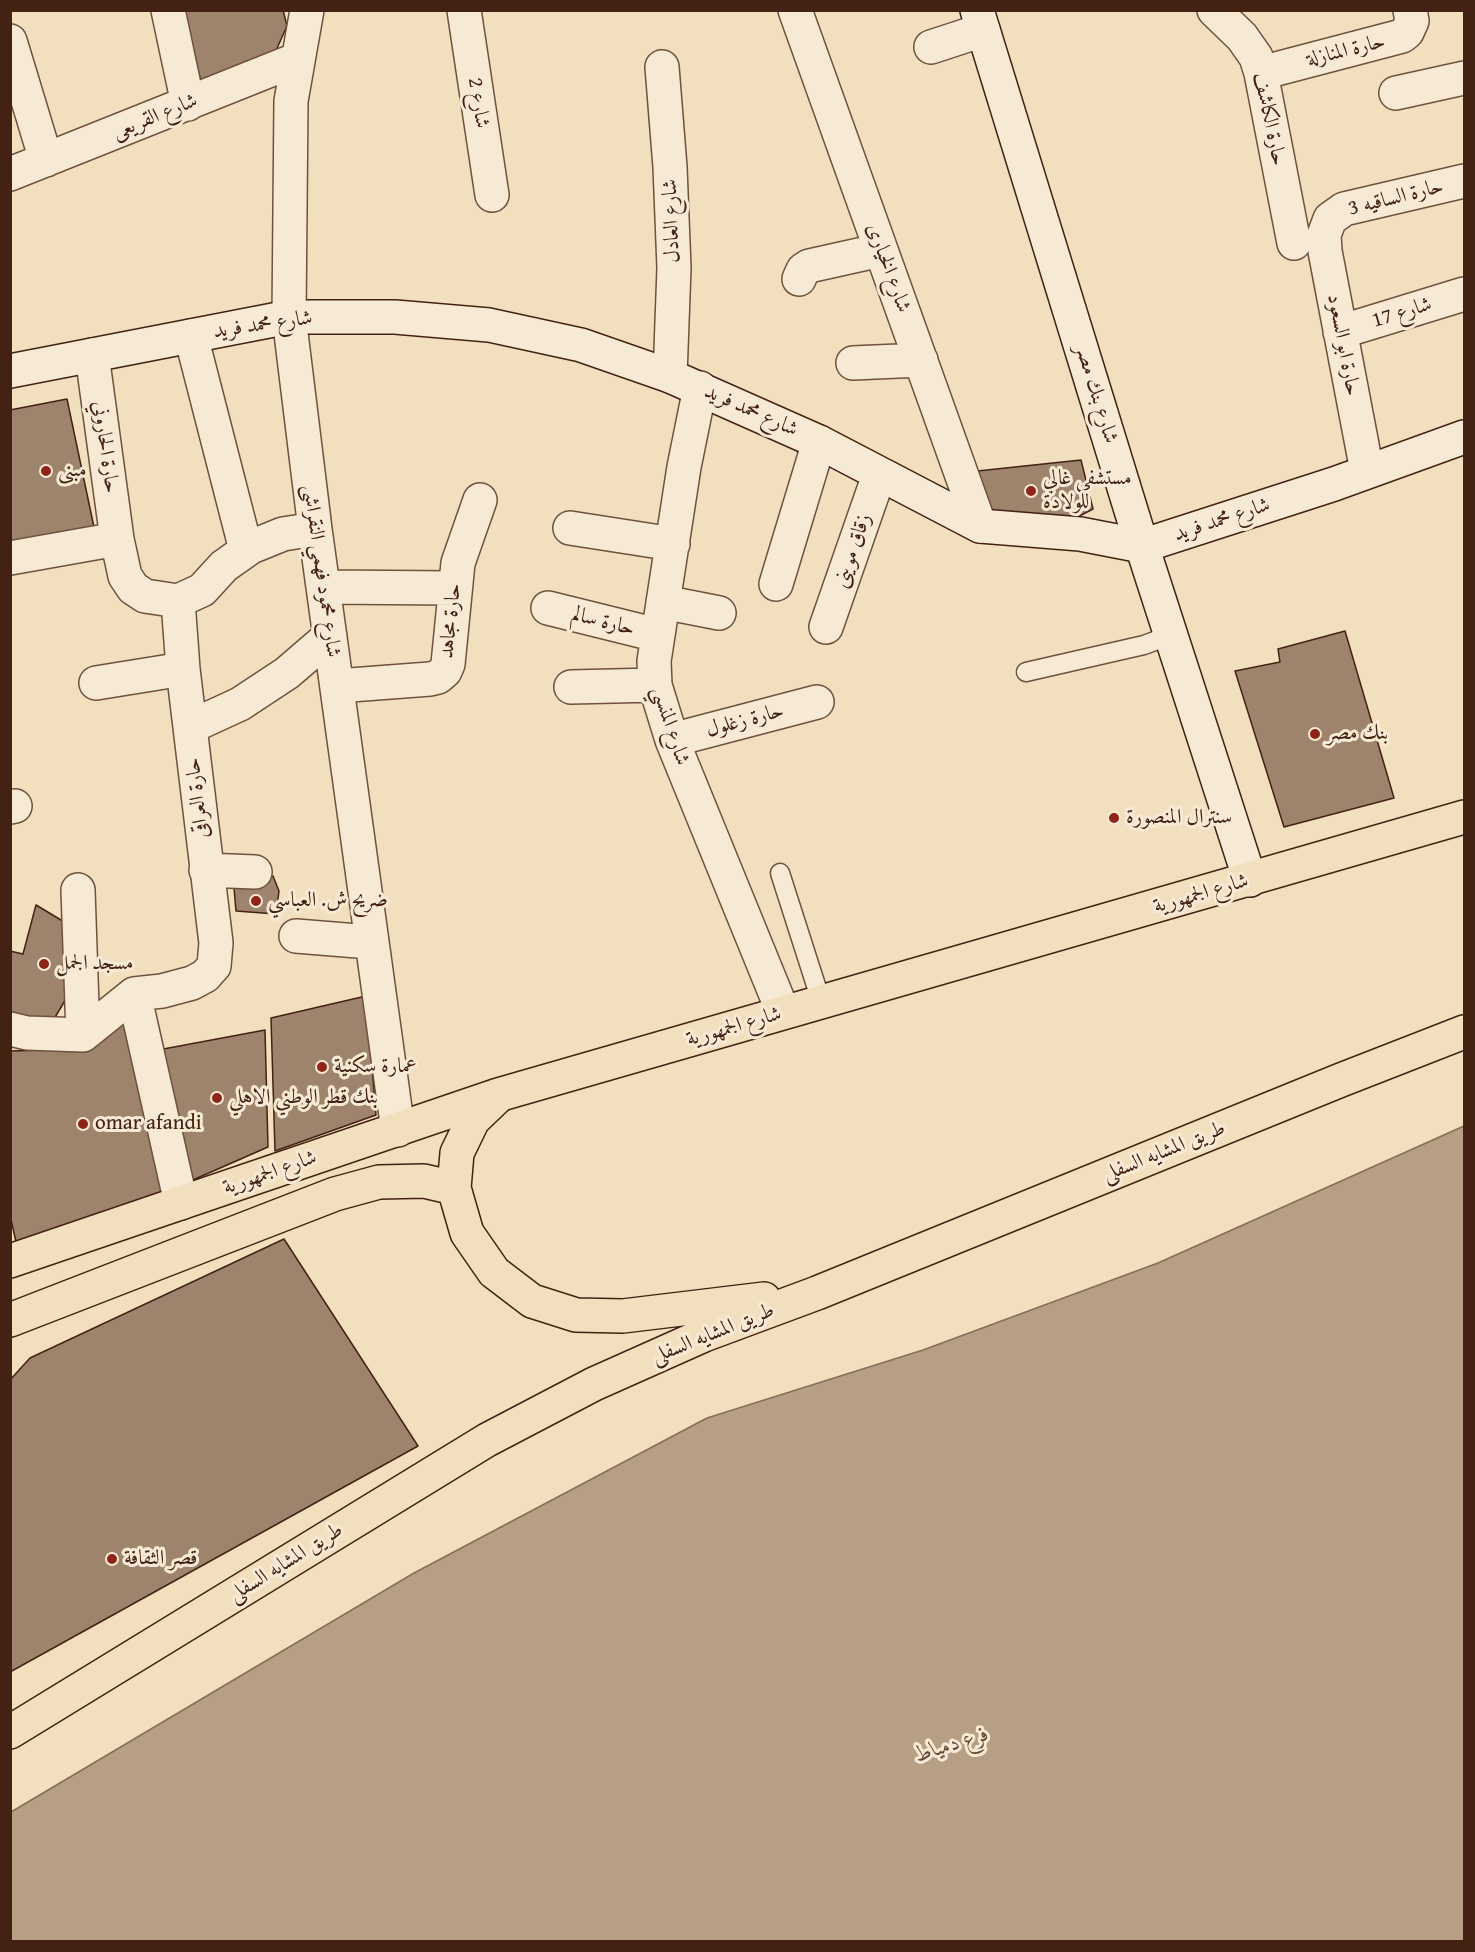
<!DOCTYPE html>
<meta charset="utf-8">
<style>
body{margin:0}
#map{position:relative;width:1475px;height:1952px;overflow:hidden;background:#f2dfbe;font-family:"Gentium Book Plus",serif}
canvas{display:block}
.frame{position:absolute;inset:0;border:12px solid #432214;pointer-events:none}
</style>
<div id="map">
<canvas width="1475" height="1952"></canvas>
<div class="frame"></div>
</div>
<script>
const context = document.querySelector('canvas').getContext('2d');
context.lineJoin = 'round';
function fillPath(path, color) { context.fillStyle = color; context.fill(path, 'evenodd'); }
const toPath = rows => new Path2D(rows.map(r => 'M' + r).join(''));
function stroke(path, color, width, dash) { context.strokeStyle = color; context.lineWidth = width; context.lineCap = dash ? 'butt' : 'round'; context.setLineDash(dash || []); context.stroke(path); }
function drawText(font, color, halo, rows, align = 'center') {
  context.font = font + ' "Gentium Book Plus",Amiri,serif'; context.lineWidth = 6; context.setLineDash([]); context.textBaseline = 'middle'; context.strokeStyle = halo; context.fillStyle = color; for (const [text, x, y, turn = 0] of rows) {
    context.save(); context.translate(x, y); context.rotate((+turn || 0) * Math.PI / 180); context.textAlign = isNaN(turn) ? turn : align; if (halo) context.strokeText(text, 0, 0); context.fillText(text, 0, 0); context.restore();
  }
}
const water = toPath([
 [1464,1126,1464,1941,11,1941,11,1812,414,1573,707,1418,923,1350,1158,1263,1464,1126]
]);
const building = toPath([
 [183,10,283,10,287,26,274,55,201,82,183,10],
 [67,399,95,532,10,547,10,410,67,399],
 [1081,460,1093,509,1058,527,984,523,968,472,1081,460],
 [1345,631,1394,798,1284,827,1235,671,1280,662,1278,649,1345,631],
 [273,876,279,891,276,914,236,911,233,877,273,876],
 [36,905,66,923,81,974,51,1024,10,1018,10,951,23,954,36,905],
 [366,996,376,1115,275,1151,271,1018,366,996],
 [130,997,169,1196,16,1242,10,1215,10,1051,89,1049,130,997],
 [265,1030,268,1147,186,1183,158,1050,265,1030],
 [284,1239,418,1446,10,1672,10,1380,30,1358,284,1239]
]);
const lane = toPath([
 [1026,672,1144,645,1171,635],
 [780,873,821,1001]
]);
const street = toPath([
 [168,10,188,104],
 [307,10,291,101,289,317,315,529,398,1130],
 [464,10,492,195],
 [795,10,980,526],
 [1214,10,1242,37,1256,57,1261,73,1294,243],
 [10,41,46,160],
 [931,47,983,30],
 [662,67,670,167,674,268,670,376],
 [1261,73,1402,36,1407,32,1412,21,1410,10],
 [1396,93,1464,78],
 [10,174,298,59],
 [799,279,803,270,809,266,881,250],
 [1340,332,1464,294],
 [191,336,246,550],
 [92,355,117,539,125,576,133,588,145,596,178,601],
 [853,363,921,360],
 [700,388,684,467,654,661,655,685,672,740,783,1012],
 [1367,471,1325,251,1324,235,1330,219,1344,209,1464,181],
 [570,528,673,544],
 [10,558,117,539],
 [776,584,819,442],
 [323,587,454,588],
 [178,601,202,590,224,566,251,547,283,534,315,529],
 [663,602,719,613],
 [548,608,657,635],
 [826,627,879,475],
 [96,683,183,669],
 [337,686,430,679,438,677,445,671,448,664,458,563,480,500],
 [571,687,655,685],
 [190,727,240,704,287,673,330,636],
 [672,740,817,702],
 [10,807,15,806],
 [206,870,255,872],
 [78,890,83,1035],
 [296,936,370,942],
 [134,994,181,1203],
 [10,1029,27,1033,83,1035,134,994,162,991,192,983,205,976,214,966,216,943,183,669,178,601]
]);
const secondary = toPath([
 [977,10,1142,546,1250,880],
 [10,371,289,317,395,317,489,325,581,345,670,376,819,442,980,526,1080,534,1142,546,1334,484,1464,437]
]);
const primary = toPath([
 [497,1097,473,1120,457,1153,454,1188,467,1233,494,1272,532,1301,576,1315,623,1316,764,1299],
 [10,1261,498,1095,1464,817],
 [10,1320,335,1194,379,1182,424,1181,454,1188],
 [10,1732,487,1440,594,1384,704,1335,817,1293,1341,1080,1464,1032]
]);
const markers = [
 [46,471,6,"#8f2418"],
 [1031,491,6,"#8f2418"],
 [1315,734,6,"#8f2418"],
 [1114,818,6,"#8f2418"],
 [256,901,6,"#8f2418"],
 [44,964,6,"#8f2418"],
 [322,1067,6,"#8f2418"],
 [217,1098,6,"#8f2418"],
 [83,1124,6,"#8f2418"],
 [112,1559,6,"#8f2418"]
];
const streetNames = [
 ["حارة المنازلة",1346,51,-14],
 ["شارع 2",478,103,81],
 ["شارع القريعى",155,117,-22],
 ["حارة الكاشف",1269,119,78],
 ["حارة الساقيه 3",1396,198,-14],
 ["شارع العادل",672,221,-92],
 ["شارع الخيارى",888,268,70],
 ["شارع 17",1402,313,-17],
 ["شارع محمد فريد",263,325,-8],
 ["حارة ابو السعود",1343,345,79],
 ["شارع بنك مصر",1096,394,73],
 ["شارع محمد فريد",751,411,24],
 ["حارة الحاروني",105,447,82],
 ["شارع محمد فريد",1222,520,-18],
 ["زقاق موينى",853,551,-71],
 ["شارع محمود فهمي النقراشى",321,571,82],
 ["حارة مجاهد",451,621,-84],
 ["حارة سالم",603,622,14],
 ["حارة زغلول",745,721,-15],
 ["شارع المنسي",670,726,72],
 ["حارة العراقى",198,798,-97],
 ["شارع الجمهورية",1201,894,-16],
 ["شارع الجمهورية",734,1027,-16],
 ["طريق المشايه السفلى",1164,1152,-22],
 ["شارع الجمهورية",270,1173,-19],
 ["طريق المشايه السفلى",713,1334,-22],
 ["طريق المشايه السفلى",286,1563,-32]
];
const poiNames = [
 ["مبنى",58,471],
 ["مستشفى غالي",1043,479],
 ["للولادة",1043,503],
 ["بنك مصر",1327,734],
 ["سنترال المنصورة",1126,818],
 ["ضريح ش. العباسي",268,901],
 ["مسجد الجمل",56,964],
 ["عمارة سكنية",334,1067],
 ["بنك قطر الوطني الاهلي",229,1098],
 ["omar afandi",95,1124],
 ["قصر الثقافة",124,1559]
];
const waterNames = [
 ["فرع دمياط",952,1745,-17]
];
fillPath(water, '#b69f84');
stroke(water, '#886d57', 1.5);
fillPath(building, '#9e846c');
stroke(building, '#432214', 1.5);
stroke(lane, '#6f513e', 21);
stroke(street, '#6f513e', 36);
stroke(secondary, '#432214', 36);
stroke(primary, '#432214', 36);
stroke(lane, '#f7ead5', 18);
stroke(street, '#f7ead5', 33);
stroke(secondary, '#f7ead5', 33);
stroke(primary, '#f2dfbe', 33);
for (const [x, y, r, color] of markers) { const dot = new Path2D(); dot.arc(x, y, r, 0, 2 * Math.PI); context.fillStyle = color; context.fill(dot); stroke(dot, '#f7ead5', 2); }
drawText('21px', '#432214', '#f7ead5', streetNames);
drawText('21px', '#432214', '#f7ead5', poiNames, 'left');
drawText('italic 22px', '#664836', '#f7ead5', waterNames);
</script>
